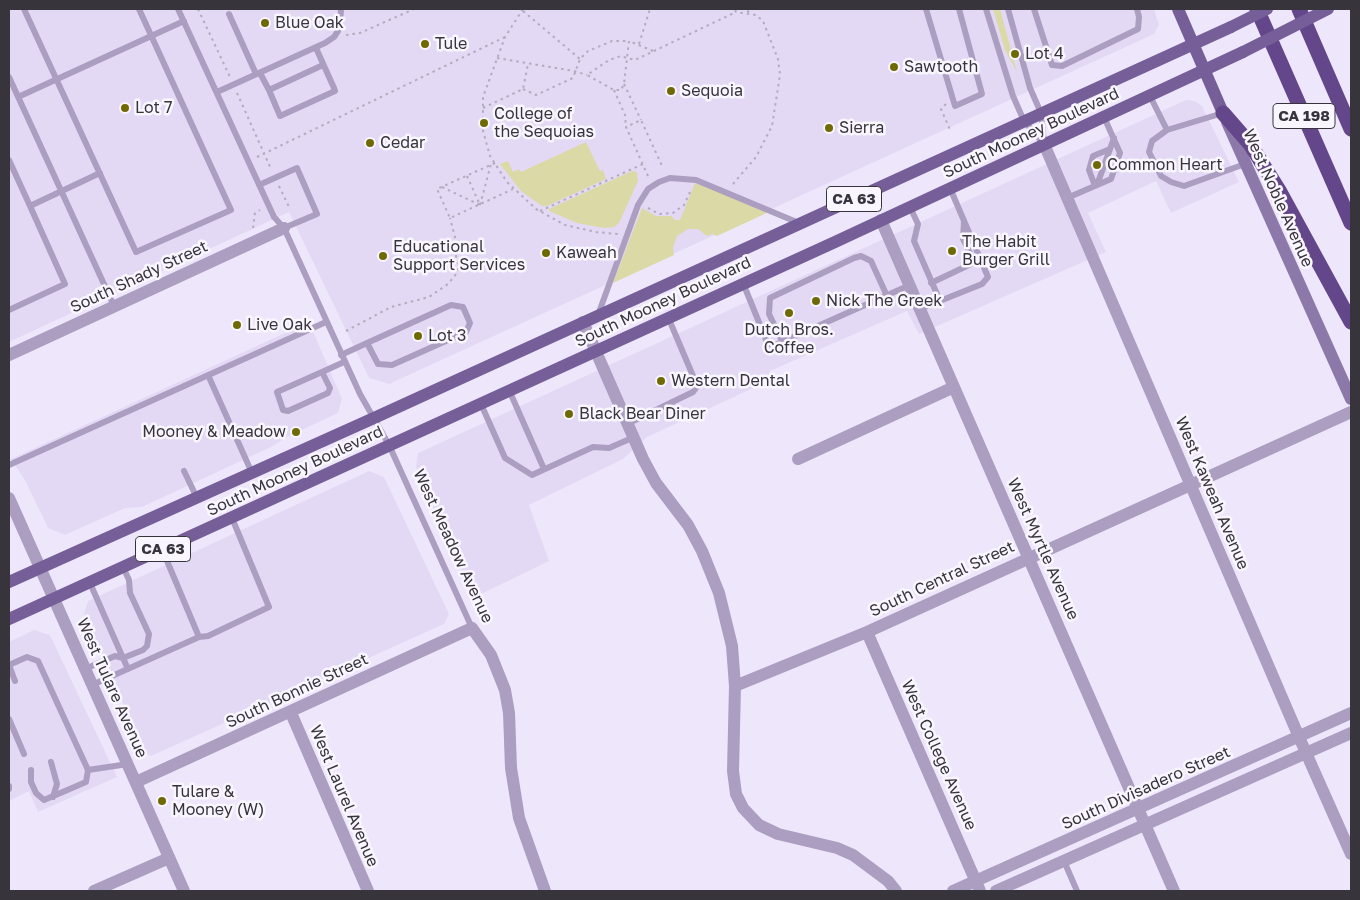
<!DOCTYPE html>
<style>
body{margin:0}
#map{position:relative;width:1360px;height:900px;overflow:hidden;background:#eee7fc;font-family:"Golos Text",sans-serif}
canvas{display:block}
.frame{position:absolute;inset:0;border:10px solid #37343c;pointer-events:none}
</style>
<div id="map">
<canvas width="1360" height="900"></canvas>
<div class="frame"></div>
</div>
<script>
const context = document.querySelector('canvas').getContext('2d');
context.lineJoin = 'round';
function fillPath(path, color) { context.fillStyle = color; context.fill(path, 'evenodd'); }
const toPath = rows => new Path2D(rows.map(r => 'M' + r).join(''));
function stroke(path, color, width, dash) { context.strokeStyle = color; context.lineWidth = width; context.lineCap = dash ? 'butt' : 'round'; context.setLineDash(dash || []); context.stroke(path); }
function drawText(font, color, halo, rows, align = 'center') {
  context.font = font + ' "Golos Text",sans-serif'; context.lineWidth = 5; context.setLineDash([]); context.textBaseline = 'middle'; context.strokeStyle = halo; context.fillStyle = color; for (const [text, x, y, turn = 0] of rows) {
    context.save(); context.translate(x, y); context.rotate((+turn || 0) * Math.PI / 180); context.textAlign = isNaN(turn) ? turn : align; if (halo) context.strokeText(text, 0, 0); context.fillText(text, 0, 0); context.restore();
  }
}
const built = toPath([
 [9,9,1154,9,1159,25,1154,34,389,384,369,378,289,212,9,342],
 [1186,100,1195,101,1202,106,1239,182,1171,213,1156,181,1088,213,1106,252,919,334,907,311,770,371,773,379,647,437,623,459,529,505,549,561,473,598,416,467,418,453],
 [309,322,342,399,338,413,289,436,271,447,142,507,125,508,65,535,48,528,26,482,11,459],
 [369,471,384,477,449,614,444,624,151,756,145,753,84,614,88,601],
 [34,630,50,635,117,777,38,812,29,791,9,801,9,642]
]);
const green = toPath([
 [993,9,1000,9,1017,72,1005,50],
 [586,142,600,171,603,170,606,179,547,206,542,206,521,191,500,164,508,161,513,172,519,169,521,172],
 [632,171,637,172,638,181,619,223,614,227,604,228,577,223,549,211,549,209],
 [695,183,771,211,717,236,712,234,707,236,698,229,688,229,677,236,673,248,674,255,613,283,642,208,656,216,671,216,675,220,680,220]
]);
const path = toPath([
 [198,9,230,77],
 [523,9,505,37,483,97,483,131,490,156,507,182,536,209,565,225,596,232,618,234],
 [523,11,580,59],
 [747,12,754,9],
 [346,35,360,33,414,9],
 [639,44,650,9],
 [653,51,629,41,627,58,624,84,621,90,614,90,587,75,609,60,621,56,627,58,635,60,736,12],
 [497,58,574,71,587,75],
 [624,84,641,120],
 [523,89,536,95,573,78,580,59,588,51,612,41,629,41],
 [614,90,625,115,626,127],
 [237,93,271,169],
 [946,104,941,109,951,132],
 [483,108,523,89,528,64],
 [257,157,505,37],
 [495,163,437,189,450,218,513,189],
 [467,176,480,205],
 [648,176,626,127,641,120,663,168],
 [733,184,756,157,772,126,780,75,778,59,763,21,756,15,736,12,735,9],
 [279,186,290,209],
 [442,187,480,205],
 [480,205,491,164],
 [648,208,659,214,673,213,684,205,691,190],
 [540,211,643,164],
 [253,228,255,213,260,210],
 [346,331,391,307,429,297,448,284,457,273,455,237,450,218]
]);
const service = toPath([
 [24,9,136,252,231,210,139,9],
 [178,9,274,217,284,228,360,394,389,445,472,628],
 [926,9,955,106,982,94,959,9],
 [986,9,1013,96,1024,121,1044,144],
 [1008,9,1030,88,1041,113,1044,143],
 [1034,9,1052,65,1062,66,1138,29,1139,17,1137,9],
 [229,14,256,74],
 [316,48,334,88,335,91,280,116,269,90,323,65],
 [260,73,269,90],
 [9,77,114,306],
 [217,92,325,43,334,37,338,31,340,24,341,9],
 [1150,96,1167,130,1223,113],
 [18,97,184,21],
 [1167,130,1152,141,1149,152,1161,176,1171,182,1184,186,1245,164],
 [9,160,30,206,100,173],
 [259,185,297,168,317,214,284,228],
 [1097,185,1114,138],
 [1095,186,1089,170,1093,156,1110,149],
 [1067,198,1111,179,1120,153,1104,117],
 [910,207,918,224,914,241,940,301],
 [743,283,767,342,773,346,910,285],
 [931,283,971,264,972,257,963,239,964,221],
 [920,309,982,284,988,277,950,188],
 [9,310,65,284,30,206],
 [598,315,638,205,648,189,659,182,670,178,696,180,799,223],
 [783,343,769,314,770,298,854,258,861,256,871,261,887,296],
 [341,355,367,343,451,305,463,307,470,323,466,332,392,365,378,364,367,343],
 [322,372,330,388,328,393,288,411,283,410,277,392,322,372,344,362],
 [208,375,252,473],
 [509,390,544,469],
 [481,404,505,458,532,475,593,447,609,448,632,438],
 [627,424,693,392,696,388,696,383,668,317],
 [9,465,326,322],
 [184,471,197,498],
 [90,583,123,658,143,650,147,646,149,634,130,593,129,580,123,567],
 [199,637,208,636,269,607,232,518],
 [9,665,27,657,38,661,88,770,128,764],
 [9,665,15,681],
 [85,669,115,656,123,658,128,669],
 [92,685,199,637,162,549],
 [9,719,24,754],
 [51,762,57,784,53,797],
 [31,770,31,782,36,793,44,800,86,782,88,770],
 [9,786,9,789],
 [1064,861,1077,891]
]);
const minor = toPath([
 [1044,144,1299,737,1351,854],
 [881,220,1174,891],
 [583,322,643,459,656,483,688,525,702,551,719,593,732,646,735,686,733,771,736,794,743,808,759,825,778,834,837,848,853,855,888,881,896,891],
 [9,355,284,228],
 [798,459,954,387],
 [867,632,980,891],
 [735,686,867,632,1351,412],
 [291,713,368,891],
 [136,782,472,628,491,655,505,690,509,713,511,768,519,818,545,891],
 [94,891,169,858],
 [953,891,1351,713],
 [996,891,1351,733]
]);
const tertiary = toPath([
 [9,498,184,891]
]);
const secondary = toPath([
 [1227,122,1351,399]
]);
const primary = toPath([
 [1178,9,1223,113],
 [9,582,374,418,1231,27],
 [9,619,835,242,1243,52]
]);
const motorway = toPath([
 [1257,9,1351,223],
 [1299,9,1351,129],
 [1223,113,1250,144,1280,192,1351,322]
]);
const primaryBridge = toPath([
 [1231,27,1267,9],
 [1243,52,1328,9]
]);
const markers = [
 [265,23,5,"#6e6903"],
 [425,44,5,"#6e6903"],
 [1015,54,5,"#6e6903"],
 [894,67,5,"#6e6903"],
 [671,91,5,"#6e6903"],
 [125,108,5,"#6e6903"],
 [484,123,5,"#6e6903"],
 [829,128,5,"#6e6903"],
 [370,143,5,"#6e6903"],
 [1097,165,5,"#6e6903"],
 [952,251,5,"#6e6903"],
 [546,253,5,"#6e6903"],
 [383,256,5,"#6e6903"],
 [816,301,5,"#6e6903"],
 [789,313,5,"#6e6903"],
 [237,325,5,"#6e6903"],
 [418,336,5,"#6e6903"],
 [661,381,5,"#6e6903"],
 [569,414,5,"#6e6903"],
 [296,432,5,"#6e6903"],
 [162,801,5,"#6e6903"]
];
const shields = [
 [1304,116,62],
 [854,199,55],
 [163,549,55]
];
const shieldNames = [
 ["CA 198",1304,116],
 ["CA 63",854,199],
 ["CA 63",163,549]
];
const poiNames = [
 ["Blue Oak",275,23],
 ["Tule",435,44],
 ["Lot 4",1025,54],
 ["Sawtooth",904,67],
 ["Sequoia",681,91],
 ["Lot 7",135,108],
 ["College of",494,114],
 ["the Sequoias",494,132],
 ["Sierra",839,128],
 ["Cedar",380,143],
 ["Common Heart",1107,165],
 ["The Habit",962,242],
 ["Burger Grill",962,260],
 ["Educational",393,247],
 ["Support Services",393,265],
 ["Kaweah",556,253],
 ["Nick The Greek",826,301],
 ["Live Oak",247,325],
 ["Dutch Bros.",789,330,"center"],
 ["Coffee",789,348,"center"],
 ["Lot 3",428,336],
 ["Western Dental",671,381],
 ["Black Bear Diner",579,414],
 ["Mooney & Meadow",286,432,"right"],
 ["Tulare &",172,792],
 ["Mooney (W)",172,810]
];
const streetNames = [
 ["South Mooney Boulevard",1031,133,-25],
 ["West Noble Avenue",1278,198,66],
 ["South Shady Street",139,277,-25],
 ["South Mooney Boulevard",663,302,-25],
 ["South Mooney Boulevard",295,471,-25],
 ["West Kaweah Avenue",1212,493,67],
 ["West Meadow Avenue",453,546,65],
 ["West Myrtle Avenue",1043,549,66],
 ["South Central Street",942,579,-25],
 ["West Tulare Avenue",112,688,66],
 ["South Bonnie Street",297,691,-25],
 ["West College Avenue",939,755,66],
 ["South Divisadero Street",1146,788,-24],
 ["West Laurel Avenue",344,796,67]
];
fillPath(built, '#e3d9f5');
fillPath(green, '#dbd9a5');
stroke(path, '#b2acbd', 2, [2.5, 4]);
stroke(service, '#ab9ec0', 6);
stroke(minor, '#ab9ec0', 12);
stroke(tertiary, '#ab9ec0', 12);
stroke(secondary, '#8c79a9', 12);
stroke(primary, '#765e99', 12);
stroke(motorway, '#64468a', 15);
stroke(primaryBridge, '#765e99', 12);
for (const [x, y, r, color] of markers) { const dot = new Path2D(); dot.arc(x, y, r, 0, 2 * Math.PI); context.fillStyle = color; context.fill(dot); stroke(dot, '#f9f6ff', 2); }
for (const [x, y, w] of shields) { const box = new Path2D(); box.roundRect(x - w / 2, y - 12.5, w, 25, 4); context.fillStyle = '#f9f6ff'; context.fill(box); stroke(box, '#37343c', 1); }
drawText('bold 15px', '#37343c', null, shieldNames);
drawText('16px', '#37343c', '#f9f6ff', poiNames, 'left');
drawText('16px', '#37343c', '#f9f6ff', streetNames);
</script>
